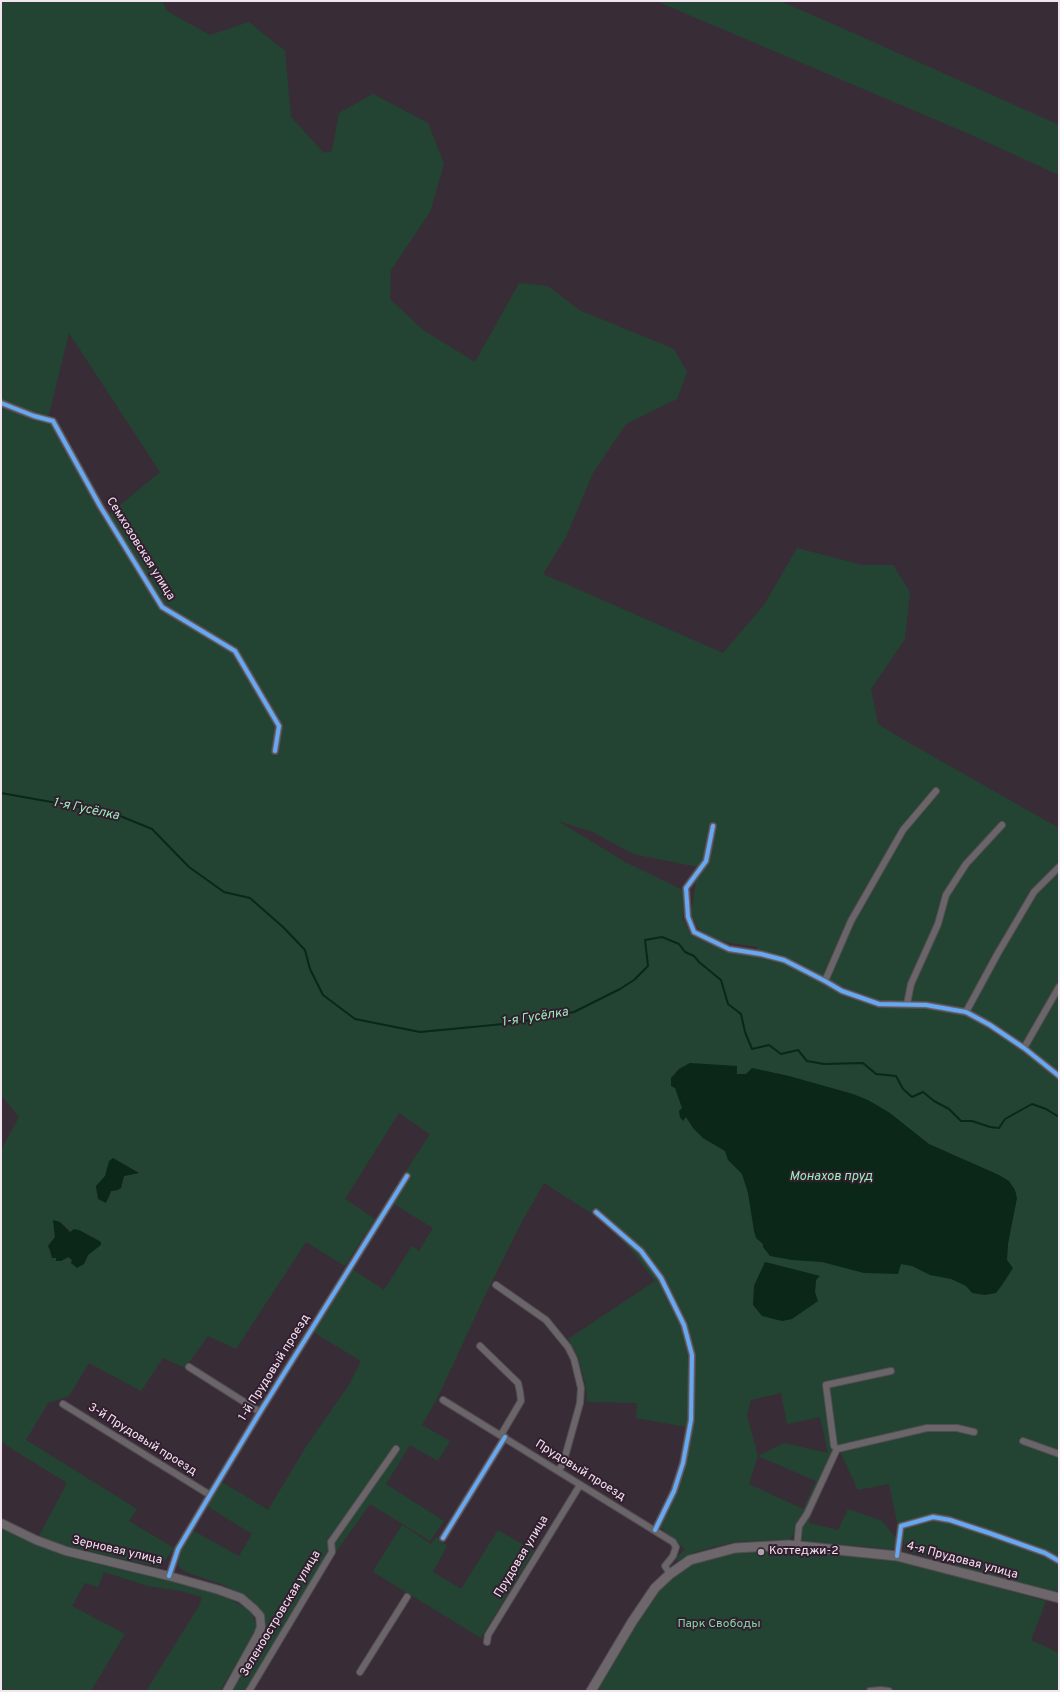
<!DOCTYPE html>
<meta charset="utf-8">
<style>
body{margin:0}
#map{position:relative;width:1060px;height:1692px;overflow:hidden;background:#382d36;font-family:Overpass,sans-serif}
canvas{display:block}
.frame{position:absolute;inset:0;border:2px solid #f2e4f0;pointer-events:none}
</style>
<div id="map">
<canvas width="1060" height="1692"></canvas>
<div class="frame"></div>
</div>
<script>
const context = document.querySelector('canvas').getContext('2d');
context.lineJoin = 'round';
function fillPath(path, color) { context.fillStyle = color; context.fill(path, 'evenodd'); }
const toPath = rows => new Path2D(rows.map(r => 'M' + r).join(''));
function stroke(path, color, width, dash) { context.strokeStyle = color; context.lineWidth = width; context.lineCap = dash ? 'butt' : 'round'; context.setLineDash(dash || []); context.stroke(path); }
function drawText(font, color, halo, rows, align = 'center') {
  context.font = font + ' Overpass,sans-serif'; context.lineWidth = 4; context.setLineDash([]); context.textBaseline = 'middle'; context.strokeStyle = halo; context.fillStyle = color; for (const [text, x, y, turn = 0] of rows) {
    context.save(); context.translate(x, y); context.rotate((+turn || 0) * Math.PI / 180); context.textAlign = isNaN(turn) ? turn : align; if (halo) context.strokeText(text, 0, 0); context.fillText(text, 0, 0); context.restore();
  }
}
const green = toPath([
 [1,1,162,1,167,11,210,35,249,22,285,51,291,117,324,153,332,151,339,113,373,94,428,123,444,164,430,212,391,270,390,299,423,330,475,362,519,283,548,286,579,310,674,349,687,372,677,399,626,424,593,473,566,537,543,574,723,653,764,605,797,548,862,565,893,565,910,592,905,639,871,689,878,724,904,740,1059,828,1059,1498,1057,1504,1059,1505,1059,1593,1047,1591,910,1552,904,1548,903,1529,898,1526,889,1484,858,1490,840,1452,838,1453,811,1515,809,1523,838,1530,848,1509,882,1521,896,1538,896,1545,892,1550,869,1547,803,1542,800,1539,797,1528,790,1540,733,1542,696,1552,678,1561,676,1558,685,1549,661,1528,658,1520,672,1490,681,1461,687,1427,636,1418,637,1403,587,1402,586,1387,578,1357,568,1339,655,1281,636,1256,618,1236,594,1215,544,1183,521,1223,489,1287,436,1401,422,1425,450,1441,438,1461,410,1445,386,1484,444,1521,430,1541,370,1504,333,1556,251,1691,232,1691,262,1640,265,1633,264,1615,257,1605,243,1594,221,1584,188,1573,180,1568,178,1563,181,1550,192,1530,239,1556,252,1534,207,1506,222,1482,268,1510,307,1445,349,1385,361,1361,313,1332,352,1269,384,1290,412,1246,419,1251,433,1228,387,1200,430,1134,399,1113,345,1199,375,1219,345,1266,306,1242,236,1349,208,1336,185,1368,163,1358,141,1391,89,1363,69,1396,48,1403,26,1440,137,1509,129,1521,174,1548,162,1564,158,1567,69,1547,39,1536,67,1483,1,1442,1,1150,19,1117,1,1095],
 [69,333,160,472,107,516,48,418],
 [558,821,593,832,633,854,698,867,691,916,700,931,713,938,730,943,758,947,753,956,728,951,690,933,683,919,683,890,625,862],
 [130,1168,139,1173,124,1176,118,1190,111,1191,109,1199,97,1193,96,1187,105,1176],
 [53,1220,64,1225,71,1232,79,1230,98,1240,100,1245,88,1255,84,1264,74,1265,71,1263,72,1260,68,1257,61,1261,57,1261,56,1258,51,1254,48,1246,55,1237],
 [765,1262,820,1276,816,1280,815,1292,754,1286],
 [781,1393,787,1424,820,1417,828,1453,784,1443,758,1456,747,1415,751,1400],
 [758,1456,816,1481,803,1509,749,1484],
 [656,1,780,1,833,24,1059,125,1059,175,967,133],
 [402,1525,431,1544,436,1537,447,1546,433,1572,461,1589,498,1530,534,1551,481,1638,373,1572,376,1566],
 [1,1528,34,1544,68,1556,169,1580,217,1594,237,1603,251,1612,257,1626,255,1633,220,1691,146,1691,199,1606,202,1597,181,1591,148,1586,104,1572,98,1587,85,1583,72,1606,125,1634,91,1691,1,1691],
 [765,1550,789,1550,870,1556,899,1560,1046,1601,1031,1640,1059,1653,1059,1691,595,1691,634,1624,656,1593,671,1578,690,1564,735,1552]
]);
const water = toPath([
 [690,1063,737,1066,737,1074,746,1074,752,1068,789,1076,853,1094,868,1100,890,1113,929,1144,999,1175,1009,1181,1015,1190,1017,1198,1008,1244,1007,1260,1013,1268,1002,1285,996,1293,985,1295,972,1293,966,1286,951,1279,930,1275,912,1266,901,1264,898,1274,864,1273,822,1262,792,1260,770,1256,763,1247,763,1244,756,1238,754,1231,748,1193,742,1174,728,1160,725,1151,703,1138,693,1128,686,1117,683,1121,680,1117,679,1111,682,1108,675,1088,671,1086,671,1078,679,1069],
 [113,1158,139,1173,124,1176,121,1188,118,1190,111,1191,106,1203,98,1199,96,1186,105,1176,109,1161],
 [53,1220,60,1222,70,1232,74,1229,79,1230,101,1242,101,1245,88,1255,84,1264,77,1268,71,1263,72,1260,68,1257,61,1261,56,1261,56,1258,52,1258,50,1250,48,1246,55,1237],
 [765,1262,820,1276,816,1280,815,1292,818,1301,792,1319,782,1321,762,1316,753,1305,754,1286]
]);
const stream = toPath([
 [1,793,113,813,152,829,189,867,224,892,250,898,283,927,305,950,310,969,323,995,355,1019,420,1032,514,1023,574,1012,620,989,634,980,648,966,645,940,662,937,679,944,685,952,694,956,699,962,721,980,728,1004,741,1014,745,1032,752,1049,769,1045,781,1054,798,1050,807,1061,824,1064,863,1063,876,1074,896,1076,903,1089,912,1097,923,1092,934,1101,949,1109,961,1121,972,1121,990,1127,999,1128,1005,1119,1032,1104,1046,1109,1059,1117]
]);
const minor = toPath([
 [1,403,34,416,53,421,100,506,162,607,235,651,279,726,275,751],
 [713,826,706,861,686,888,688,917,694,932,729,949,761,954,784,960,825,981,842,991,879,1004,926,1005,966,1012,990,1025,1024,1048,1059,1076],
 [825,981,851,921,903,830,936,791],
 [907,1004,911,984,938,924,946,895,966,864,1002,825],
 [966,1012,998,953,1034,892,1059,867],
 [1024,1048,1059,987],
 [596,1212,641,1251,661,1278,684,1325,692,1355,691,1420,683,1463,674,1491,655,1530],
 [496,1285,546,1320,568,1347,574,1359,581,1388,580,1403,563,1464,558,1471],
 [480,1346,518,1383,520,1392,521,1401,501,1435],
 [189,1367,260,1412],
 [443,1400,673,1542,676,1547,673,1556,665,1566,670,1574],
 [63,1404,210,1495],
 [1023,1441,1059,1454],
 [837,1449,927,1428,957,1428,974,1432],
 [837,1449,834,1446,826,1385,891,1371],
 [443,1538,505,1437],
 [797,1546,799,1526,807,1514,837,1449],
 [897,1556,901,1526,933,1517,950,1520,989,1533,1045,1553,1059,1561],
 [169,1576,178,1549,210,1495,260,1412,407,1176],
 [487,1642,488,1635,580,1485],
 [360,1672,407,1597],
 [249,1691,332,1552,331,1542,396,1449],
 [870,1691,881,1690,889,1691]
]);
const tertiary = toPath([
 [1,1523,36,1540,66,1551,169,1576,219,1590,241,1598,254,1609,260,1616,261,1627,258,1635,227,1691]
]);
const secondary = toPath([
 [591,1691,632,1622,655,1588,670,1574,690,1560,735,1548,789,1545,897,1556,1059,1598]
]);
const cycleway = toPath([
 [1,403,34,416,53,421,100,506,162,607,235,651,279,726,275,751],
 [713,826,706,861,686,888,688,917,694,932,729,949,761,954,784,960,825,981,842,991,879,1004,926,1005,966,1012,990,1025,1024,1048,1059,1076],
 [596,1212,641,1251,661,1278,684,1325,692,1355,691,1420,683,1463,674,1491,655,1530],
 [443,1538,505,1437],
 [897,1556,901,1526,933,1517,950,1520,989,1533,1045,1553,1059,1561],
 [169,1576,178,1549,210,1495,260,1412,407,1176]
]);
const markers = [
 [761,1552,4,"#b1a4af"]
];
const streetNames = [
 ["Семхозовская улица",140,549,58],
 ["1-й Прудовый проезд",275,1368,-58],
 ["3-й Прудовый проезд",142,1440,32],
 ["Прудовый проезд",580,1471,32],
 ["Зерновая улица",117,1551,13],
 ["Прудовая улица",522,1557,-59],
 ["4-я Прудовая улица",962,1561,15],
 ["Зеленоостровская улица",281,1614,-59]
];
const poiNames = [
 ["Коттеджи-2",769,1552]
];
const parkNames = [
 ["Парк Свободы",719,1625]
];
const waterNames = [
 ["1-я Гусёлка",86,810,12],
 ["1-я Гусёлка",535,1018,-9],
 ["Монахов пруд",831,1177]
];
fillPath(green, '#234432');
fillPath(water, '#0a2718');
stroke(stream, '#0a2718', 2);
stroke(minor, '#554b53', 8);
stroke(tertiary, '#554b53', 10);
stroke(secondary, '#554b53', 11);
stroke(minor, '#696569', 6);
stroke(tertiary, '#696569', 8);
stroke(secondary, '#6d676c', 9);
stroke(cycleway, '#66a8f1', 4);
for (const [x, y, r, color] of markers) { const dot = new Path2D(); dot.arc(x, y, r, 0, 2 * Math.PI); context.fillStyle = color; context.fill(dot); stroke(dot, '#331e30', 1.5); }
drawText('12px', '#f2e4f0', '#331e30', streetNames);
drawText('12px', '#f2e4f0', '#331e30', poiNames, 'left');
drawText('12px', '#80d8a3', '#331e30', parkNames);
drawText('italic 13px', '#97f0ba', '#331e30', waterNames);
</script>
